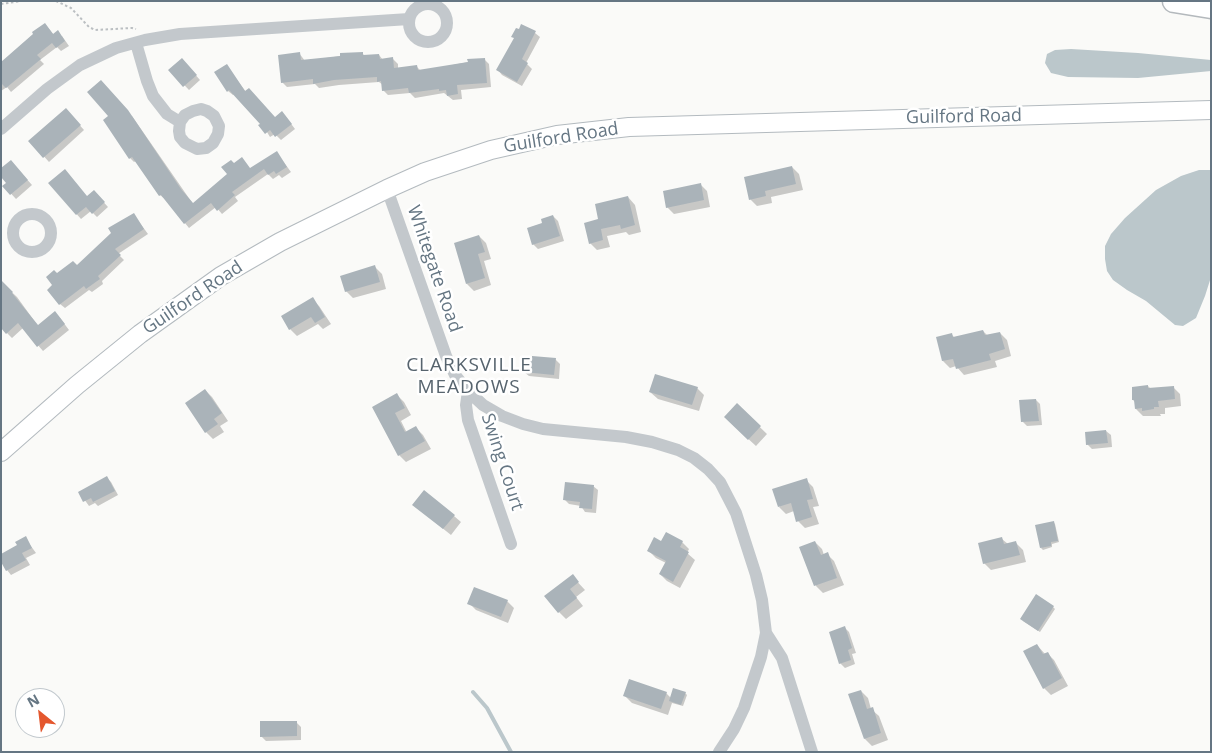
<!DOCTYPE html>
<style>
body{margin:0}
#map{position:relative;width:1212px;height:753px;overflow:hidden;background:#fafaf8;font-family:"Open Sans",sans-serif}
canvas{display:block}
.frame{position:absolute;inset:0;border:2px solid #657683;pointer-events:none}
.north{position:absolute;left:15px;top:688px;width:50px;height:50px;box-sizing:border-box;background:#fff;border:1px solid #c1c8cd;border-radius:50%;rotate:331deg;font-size:14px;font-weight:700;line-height:20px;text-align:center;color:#657683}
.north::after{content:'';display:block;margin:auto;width:18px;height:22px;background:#e4572e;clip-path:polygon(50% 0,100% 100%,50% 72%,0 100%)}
</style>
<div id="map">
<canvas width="1212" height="753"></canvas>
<div class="frame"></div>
<div class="north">N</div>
</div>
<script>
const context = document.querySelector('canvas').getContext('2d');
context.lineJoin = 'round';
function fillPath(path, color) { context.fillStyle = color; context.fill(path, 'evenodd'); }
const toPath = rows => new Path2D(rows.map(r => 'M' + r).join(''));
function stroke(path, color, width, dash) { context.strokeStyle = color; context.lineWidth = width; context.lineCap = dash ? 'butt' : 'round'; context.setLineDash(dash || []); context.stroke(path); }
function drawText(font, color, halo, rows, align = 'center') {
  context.font = font + ' "Open Sans",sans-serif'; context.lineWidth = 5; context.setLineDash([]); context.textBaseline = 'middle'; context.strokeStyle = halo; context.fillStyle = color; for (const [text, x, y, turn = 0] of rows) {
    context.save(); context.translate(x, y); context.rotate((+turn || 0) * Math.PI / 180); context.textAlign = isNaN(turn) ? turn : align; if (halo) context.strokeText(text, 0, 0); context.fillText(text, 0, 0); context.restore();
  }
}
const water = toPath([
 [1071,49,1138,53,1211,60,1211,71,1138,78,1068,77,1051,73,1045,63,1047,54,1055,50],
 [1199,170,1211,170,1211,277,1205,296,1196,318,1183,326,1175,325,1146,301,1127,290,1113,280,1107,271,1105,259,1105,246,1111,234,1125,218,1156,190,1181,176]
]);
const shadow = toPath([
 [45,24,54,35,62,36,69,46,61,51,57,47,40,60,44,64,11,92,7,87,1,91,1,63],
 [535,33,540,37,526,63,532,69,522,86,502,75,498,70,515,39],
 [299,53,305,61,362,53,365,56,379,55,383,60,393,59,398,64,398,69,416,66,421,71,484,59,489,64,491,87,461,90,462,99,453,100,444,93,415,98,410,93,388,95,383,90,383,85,379,82,339,85,319,88,315,84,287,87,282,82],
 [186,64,200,80,189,90,170,70],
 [226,65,246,92,275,118,286,117,295,129,281,140,275,134,270,137,262,124,234,94,233,95,228,91,216,72],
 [66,110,84,130,49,162,30,141],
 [132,116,193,204,229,175,234,164,250,169,277,153,291,172,282,178,279,175,273,179,268,174,235,197,238,201,222,214,216,207,189,228,166,200,160,195,136,161,134,162,130,158],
 [15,166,32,185,16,199,4,186,7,183],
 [792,167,799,174,803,190,771,197,772,203,757,206,750,199],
 [50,184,87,197,98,196,108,207,97,217,91,211,81,219],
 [700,184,707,191,710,207,674,214,667,207],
 [628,197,635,205,641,232,629,235,626,232,607,236,610,247,597,250,590,243,600,220],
 [134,215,148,234,118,254,124,260,102,281,103,284,92,292,89,290,65,308,60,304,54,286,58,275,77,266],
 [553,216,558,221,564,241,538,249,533,244,544,224],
 [479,236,486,243,491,259,484,261,491,285,474,291,467,284],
 [375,267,382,274,386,289,353,298,346,291],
 [1,282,17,297,38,326,60,318,69,330,43,351,23,328,12,338,7,333],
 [312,299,319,306,331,324,323,329,318,324,297,336,290,329],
 [983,331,988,336,1000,333,1007,340,1011,356,995,361,997,367,964,375,956,366,950,368,943,361,951,334,955,338],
 [555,359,560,364,559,379,529,376,524,372],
 [1148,386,1151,389,1173,387,1180,394,1181,406,1165,408,1165,414,1160,414,1161,416,1143,416,1136,409,1135,402,1133,400],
 [697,388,704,395,699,411,658,399,650,392],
 [205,390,212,397,228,421,220,426,224,432,213,439,206,432],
 [397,395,404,402,411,415,401,421,407,433,416,428,423,435,431,449,406,462,399,455,373,408],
 [1036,400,1040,404,1042,425,1027,426,1023,422],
 [737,405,767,434,756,446,732,424],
 [1106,431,1111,435,1112,447,1092,449,1087,444],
 [107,478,111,482,118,495,98,506,95,503,89,506,79,492],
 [806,480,813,487,819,506,813,507,819,524,805,528,798,521,794,511,786,514,779,507],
 [593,486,598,490,596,513,585,512,581,506,569,504,565,500],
 [421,511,454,516,461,522,451,535],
 [1053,522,1055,524,1059,542,1052,544,1052,547,1043,550,1041,548],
 [25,538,36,553,26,558,30,565,11,575,7,570,19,546],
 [1002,539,1008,544,1016,543,1023,550,1026,562,991,570,984,563],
 [682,542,689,549,687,553,695,560,680,588,667,581,660,574,666,563,656,558,649,551,662,543],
 [815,542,822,549,824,555,827,554,834,561,844,585,823,593,816,586,801,548],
 [572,576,585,590,576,597,583,606,566,619,559,612],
 [507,601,514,608,508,623,476,610,469,603],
 [1053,607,1055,609,1040,632,1023,621],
 [845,628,849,632,856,653,852,654,855,664,845,668,840,663],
 [1037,645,1045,654,1047,653,1054,660,1068,686,1051,695,1044,688],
 [861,691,868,698,871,709,879,716,888,740,872,746,865,739],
 [666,693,671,698,685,693,687,695,683,706,672,703,668,715,632,703,625,696],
 [296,722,301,727,301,740,266,741,261,736]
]);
const stream = toPath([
 [473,692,487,708,511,752]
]);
const building = toPath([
 [45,23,53,34,58,30,65,41,56,48,52,43,37,55,41,59,6,88,1,83,1,62,33,34,32,32],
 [521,24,536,31,522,59,528,63,517,82,496,70,514,38,511,37,516,28,519,29],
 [300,52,301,60,340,56,340,53,363,52,363,55,379,54,380,59,393,57,394,68,417,65,418,70,468,62,467,59,485,58,487,83,457,85,458,94,447,96,446,90,439,91,439,89,409,93,408,88,382,91,381,81,377,82,377,77,334,80,313,84,313,79,281,83,278,55],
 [182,58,197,75,183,87,168,70],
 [227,64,245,91,249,88,275,117,282,111,292,124,275,137,270,130,265,134,258,125,260,124,229,90,227,92,214,72],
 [101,80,128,110,181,189,193,203,227,174,221,167,231,160,234,163,242,157,250,168,277,151,287,167,276,174,274,171,268,175,264,169,232,192,235,195,217,211,211,203,184,224,161,195,159,196,132,157,129,159,103,120,108,116,87,92],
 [66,108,81,125,43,158,28,141],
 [11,160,28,180,10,195,2,186,6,183,1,177,1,168],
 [792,166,796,184,765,191,766,196,749,200,744,177],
 [65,169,87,196,94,190,105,202,92,214,86,207,76,215,48,183],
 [701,183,704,200,666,208,663,191],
 [628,196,635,225,621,229,620,225,601,229,603,240,589,244,584,223,598,219,595,204],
 [134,213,144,229,115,249,121,255,98,276,100,279,86,289,84,286,59,305,47,290,52,285,46,277,54,270,57,273,73,261,77,265,111,233,108,228],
 [553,215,560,236,532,245,527,228,542,223,541,219],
 [479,235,485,252,478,254,485,278,466,284,454,243],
 [375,265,380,282,345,292,340,276],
 [1,280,13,292,12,293,38,325,55,311,65,324,37,347,18,323,6,334,1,328],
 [313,297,325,317,315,323,311,317,289,330,281,316],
 [983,330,985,335,1000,332,1005,349,989,354,991,360,956,369,953,359,942,361,936,337,952,333,953,337],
 [532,356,556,358,554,375,523,372,524,360,532,360],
 [655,374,698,387,692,405,649,392],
 [1148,385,1148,388,1174,386,1175,399,1158,401,1159,407,1154,407,1154,409,1142,411,1142,408,1135,409,1134,400,1132,400,1132,387],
 [205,389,222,413,214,419,218,424,205,433,185,403],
 [397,393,405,408,395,413,405,432,416,426,425,441,398,456,372,407],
 [1036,399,1039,421,1021,422,1019,400],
 [737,403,761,426,748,440,724,417],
 [1106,430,1108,443,1086,445,1085,432],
 [107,476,115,491,93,502,91,498,83,502,78,492],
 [807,478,813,499,807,500,812,517,796,522,791,503,778,507,772,489],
 [565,482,594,485,592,509,579,508,580,502,563,500],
 [424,490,455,515,443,529,412,505],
 [1054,521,1058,541,1051,542,1051,546,1040,548,1035,525],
 [666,532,683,541,680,547,689,552,673,582,659,574,666,561,647,551,654,537,661,541],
 [26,536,32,548,22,553,26,560,6,571,1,562,1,554,17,545,15,542],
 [1002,537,1004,544,1016,541,1020,555,983,564,978,543],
 [815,541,821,555,828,552,837,578,814,586,799,547],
 [573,574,579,582,570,589,577,598,558,613,544,596],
 [474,587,508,600,501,617,467,604],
 [1036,594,1054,606,1038,631,1020,619],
 [845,626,852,648,848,650,851,660,839,664,829,632],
 [1037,644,1043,654,1048,652,1062,678,1043,689,1023,651],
 [629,679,667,692,661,709,623,696],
 [673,688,686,692,681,705,669,701],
 [861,690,867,709,873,707,881,733,864,739,848,694],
 [260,721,297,721,297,736,260,737]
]);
const path = toPath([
 [56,1,71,8,89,27,95,30,132,28,136,29],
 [1,4,21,1]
]);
const street = toPath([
 '409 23a19 19 0 1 1 38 0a19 19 0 1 1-38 0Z',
 [136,43,147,81,153,96,167,114,180,122,179,131,180,137,185,143,197,149,206,148,213,143,218,134,219,126,214,116,207,111,201,109,193,111,185,115,180,122],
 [1,129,47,89,80,65,116,48,145,40,180,34,409,19],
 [387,189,446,356,455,375,468,391,483,405,502,416,523,424,543,429,626,437,652,442,678,450,694,458,708,469,720,482,736,513,756,575,762,600,766,633,761,657,744,708,734,729,719,752],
 '13 233a19 19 0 1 1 38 0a19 19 0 1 1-38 0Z',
 [468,391,466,405,468,420,511,544],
 [766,633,782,658,812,752]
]);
const secondary = toPath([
 [1,452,77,385,140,334,221,276,280,242,387,189,425,172,491,150,557,135,629,127,1211,110]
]);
const highway = toPath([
 [1174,1,1211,7]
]);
const streetNames = [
 ["Guilford Road",964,117,-1],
 ["Guilford Road",561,138,-9],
 ["Whitegate Road",434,269,71],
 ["Guilford Road",193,298,-34],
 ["Swing Court",502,462,72]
];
const neighbourhoodNames = [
 ["CLARKSVILLE",469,366],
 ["MEADOWS",469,388]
];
fillPath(water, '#bbc7cb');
fillPath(shadow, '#0003');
stroke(stream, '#bbc7cb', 4);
fillPath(building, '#aab3b9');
stroke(secondary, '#b3babf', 20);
stroke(highway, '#b4b9bd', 25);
stroke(path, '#bbbfc2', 2, [2.5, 2.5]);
stroke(street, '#c3c8cc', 12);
stroke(secondary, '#fff', 18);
stroke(highway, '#fff', 22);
drawText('18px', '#657683', '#fff', streetNames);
context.letterSpacing = '1px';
drawText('19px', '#57646e', '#fff', neighbourhoodNames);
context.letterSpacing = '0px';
</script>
